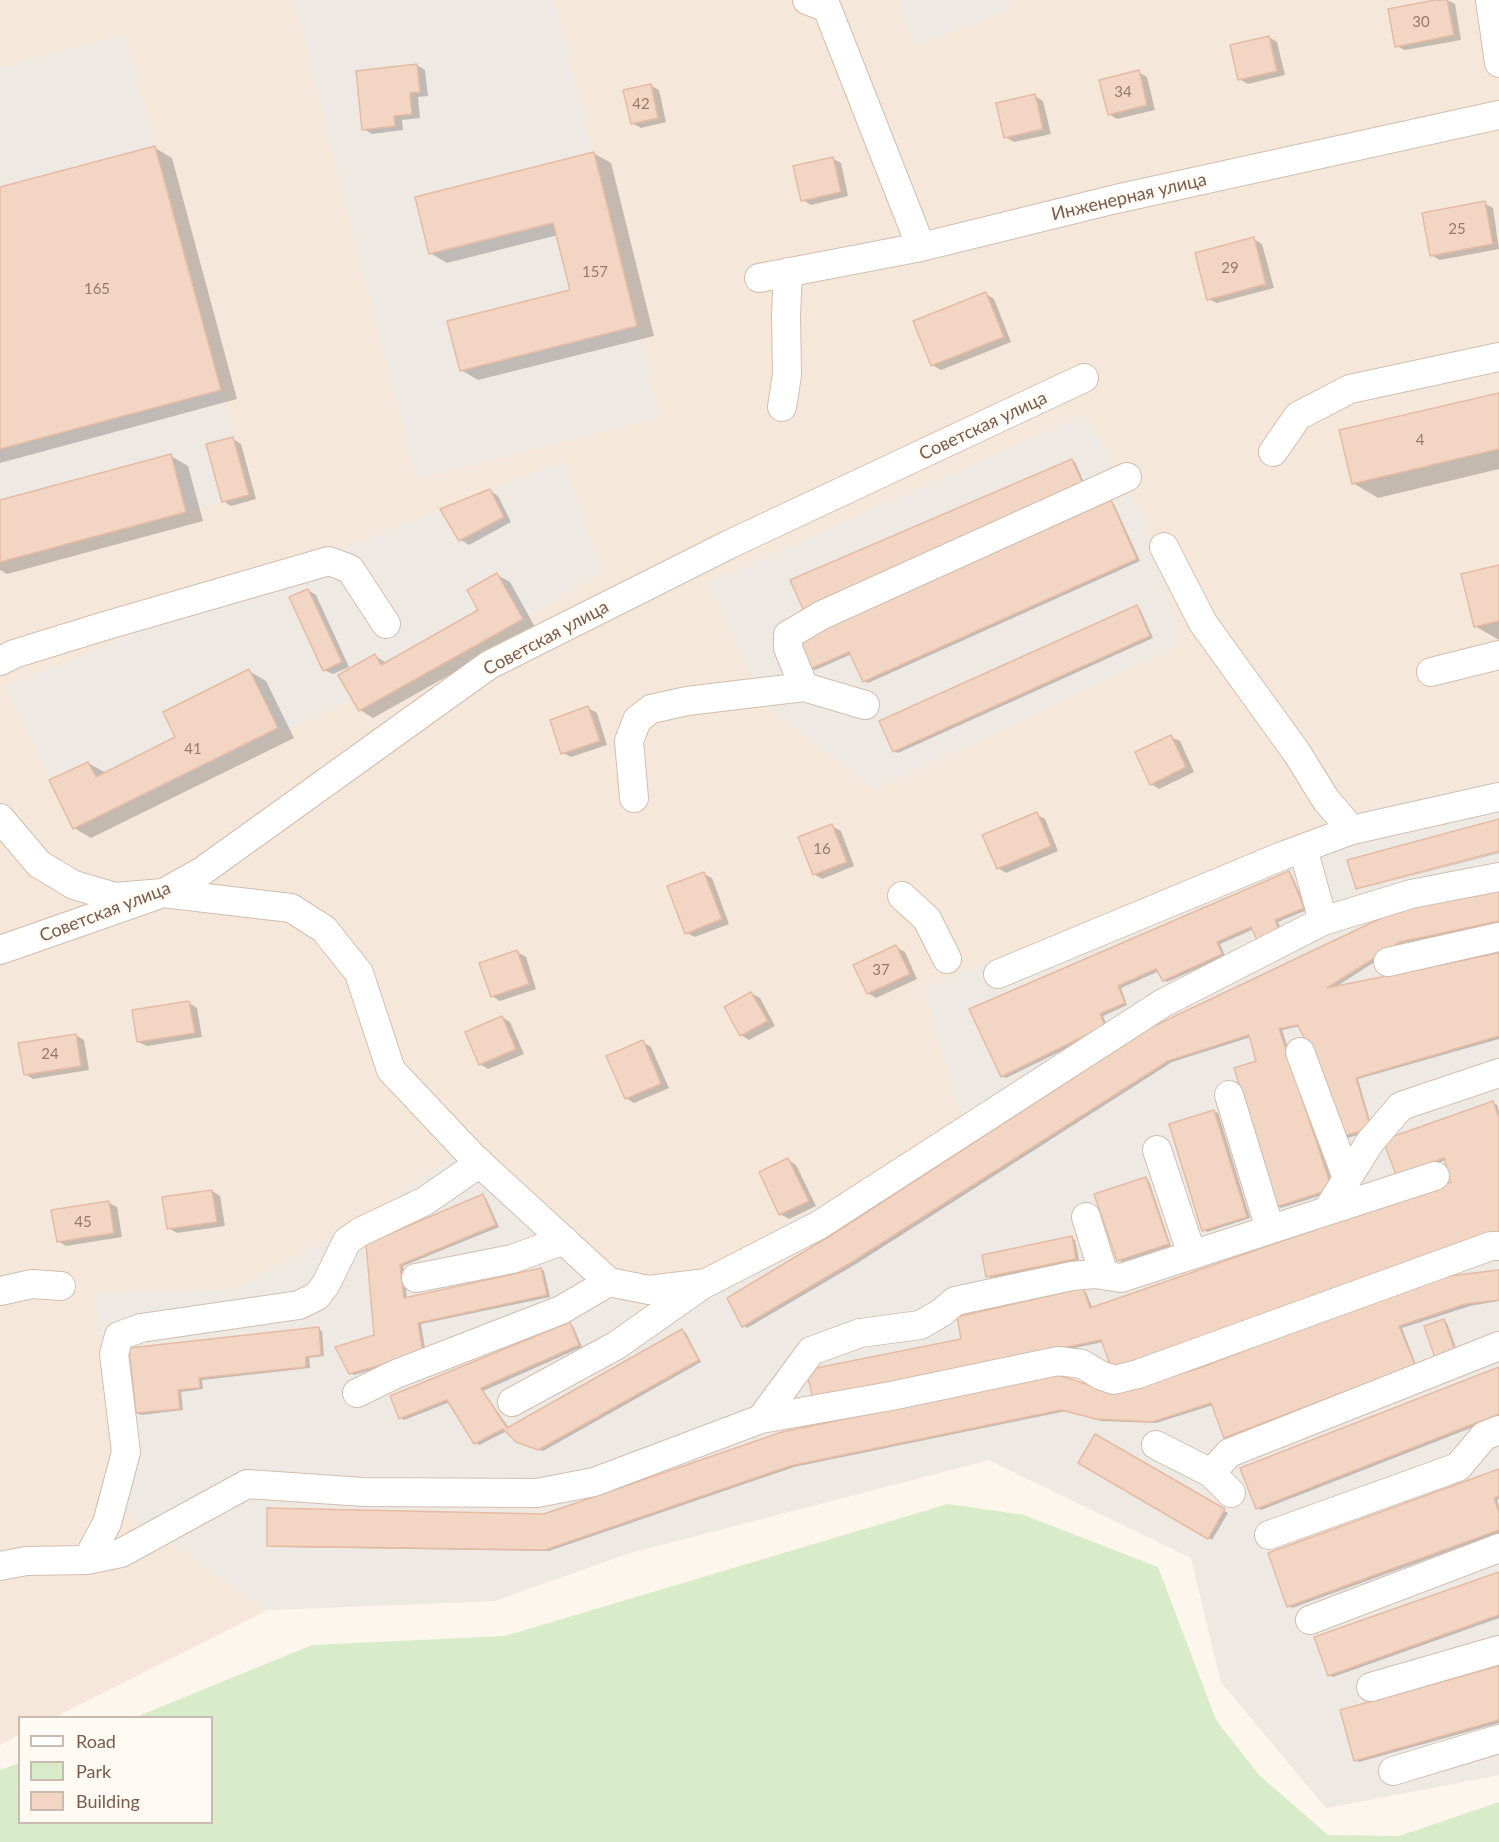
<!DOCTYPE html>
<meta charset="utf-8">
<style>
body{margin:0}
#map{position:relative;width:1499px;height:1842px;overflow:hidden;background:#fdf6ec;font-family:Lato,sans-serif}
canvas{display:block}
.legend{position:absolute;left:18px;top:1716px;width:195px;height:108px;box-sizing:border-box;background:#fffaf3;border:2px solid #cabbb1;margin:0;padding:8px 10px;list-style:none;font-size:18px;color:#7a5c4d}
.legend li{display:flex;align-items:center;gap:12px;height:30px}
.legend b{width:30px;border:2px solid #cabbb1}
</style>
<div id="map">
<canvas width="1499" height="1842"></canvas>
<ul class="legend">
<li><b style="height:8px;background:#fff"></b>Road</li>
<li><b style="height:16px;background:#d8ecc9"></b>Park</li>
<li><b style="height:16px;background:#f3d5c3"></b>Building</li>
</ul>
</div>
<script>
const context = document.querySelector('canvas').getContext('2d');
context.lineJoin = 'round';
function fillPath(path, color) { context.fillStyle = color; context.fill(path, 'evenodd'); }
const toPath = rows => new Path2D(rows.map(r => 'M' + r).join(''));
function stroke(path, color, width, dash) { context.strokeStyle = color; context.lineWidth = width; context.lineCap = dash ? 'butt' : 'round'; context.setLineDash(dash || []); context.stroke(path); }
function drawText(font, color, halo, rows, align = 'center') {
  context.font = font + ' Lato,sans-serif'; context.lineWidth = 4.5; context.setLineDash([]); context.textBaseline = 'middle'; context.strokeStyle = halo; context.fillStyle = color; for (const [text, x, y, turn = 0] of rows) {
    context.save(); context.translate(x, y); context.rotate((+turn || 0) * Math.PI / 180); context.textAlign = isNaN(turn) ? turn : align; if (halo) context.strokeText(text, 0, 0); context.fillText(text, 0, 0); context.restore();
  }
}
const residential = toPath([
 [0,0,1499,0,1499,1775,1326,1808,1221,1682,1191,1558,989,1460,630,1553,494,1601,268,1610,55,1717,20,1718,19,1735,0,1745]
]);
const industrial = toPath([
 [294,0,555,0,660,417,416,479],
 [898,0,1010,0,1010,9,915,46],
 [125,34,249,495,0,562,0,68],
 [1085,414,1142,516,1175,618,1174,648,874,790,765,704,708,583],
 [565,461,602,572,523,619,359,711,352,700,73,829,6,686,440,509],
 [1499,781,1499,1775,1326,1808,1221,1682,1191,1558,989,1460,630,1553,494,1601,268,1610,122,1510,94,1293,232,1290,349,1228,451,1157,636,1311,963,1121,923,988,1371,809]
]);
const green = toPath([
 [948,1504,1024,1515,1158,1567,1216,1720,1259,1775,1328,1835,1399,1836,1499,1802,1499,1842,0,1842,0,1770,19,1763,20,1822,212,1822,212,1718,136,1717,312,1645,505,1636]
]);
const shadow = toPath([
 [1443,0,1447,0,1455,4,1461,40,1405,50,1396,46],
 [1269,37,1277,42,1285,75,1248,84,1239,79],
 [417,65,425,70,428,96,418,97,420,118,402,120,403,130,372,134,364,129],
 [1138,72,1147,77,1155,110,1117,119,1109,114],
 [650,85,659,90,666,122,641,128,632,123],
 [1035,96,1043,101,1051,134,1014,142,1005,137],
 [155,148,172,158,237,399,0,463,0,189],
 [593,153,611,163,654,336,478,380,461,370,572,291,558,235,447,263,430,253],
 [832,158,841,163,848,196,811,205,803,200],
 [1484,203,1493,208,1499,249,1440,260,1431,255],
 [1254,239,1262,244,1274,288,1217,303,1208,299],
 [986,294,994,299,1011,342,941,370,932,365],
 [1499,394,1499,469,1378,498,1353,483],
 [233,439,241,444,256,499,231,506,223,501],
 [171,456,188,466,203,521,7,574,0,570,0,501],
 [1072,460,1075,462,1087,489,808,610,804,608],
 [490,491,498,496,511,522,469,545,461,540],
 [1111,502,1114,504,1140,561,868,683,864,681,852,654,815,670,811,668],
 [1499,567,1499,640,1475,626],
 [497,575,510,582,535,627,373,718,360,710,375,656,387,663,480,610],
 [308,590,316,595,349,667,333,674,324,670],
 [1136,607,1140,609,1153,638,898,753,894,751],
 [249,671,266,681,294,738,91,838,74,828,88,763,106,773,177,738],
 [588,708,597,713,607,745,571,757,563,753],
 [1171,737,1180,741,1194,772,1159,789,1151,784],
 [1036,814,1045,819,1058,851,1006,873,998,868],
 [832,826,841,831,854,866,822,879,814,874],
 [1499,852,1499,853,1360,889],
 [1289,873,1292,875,1307,910,1278,922,1283,934,1254,929,1220,944,1225,956,1167,982,1164,980,1159,971,1121,988,1127,1005,1103,1016,1108,1028,1006,1078,1002,1076,971,1010],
 [704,874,712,878,729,924,695,937,687,933],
 [1499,892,1499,924,1404,943,1334,988,1499,955,1499,1039,1358,1079,1373,1131,1347,1138,1344,1135,1301,1026,1282,1030,1335,1191,1281,1208,1278,1206,1258,1062,1251,1037,1172,1062,856,1264,747,1328,743,1325,831,1237,1151,1029],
 [896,947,905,952,917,979,876,998,868,993],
 [517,952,526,957,536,989,500,1001,492,996],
 [751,993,760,998,775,1026,749,1040,741,1035],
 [189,1003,197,1008,202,1037,147,1046,138,1042],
 [502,1017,510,1022,524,1054,488,1069,480,1064],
 [76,1035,84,1040,89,1070,33,1079,25,1074],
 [643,1042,651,1047,669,1088,634,1103,626,1098],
 [1493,1103,1497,1105,1499,1112,1499,1236,1103,1342,818,1401,1082,1289,1086,1292,1093,1309,1453,1183,1446,1160,1401,1176],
 [1214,1111,1218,1113,1250,1218,1207,1232,1204,1230],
 [788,1160,796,1165,816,1206,789,1219,780,1214],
 [1146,1179,1149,1181,1171,1246,1122,1262,1119,1260],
 [212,1191,220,1196,225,1226,177,1233,168,1228],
 [482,1196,486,1198,499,1227,403,1266,407,1299,541,1269,544,1271,550,1297,421,1324,426,1354,354,1375,350,1373,375,1336,367,1245],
 [109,1203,117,1207,122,1237,66,1246,58,1241],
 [1071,1238,1075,1240,1079,1260,991,1278,987,1276],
 [1499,1271,1499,1301,1470,1306,1402,1328,1417,1367,1229,1439,1225,1437,1213,1405,1156,1423,1101,1421,1066,1411,794,1467,549,1551,272,1547,268,1545,544,1516,1198,1370],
 [1444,1321,1447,1323,1458,1353,1440,1359],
 [570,1324,573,1326,582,1347,483,1391,509,1428,682,1331,686,1333,701,1362,543,1451,521,1443,507,1431,479,1445,476,1443,450,1402,404,1420,401,1418],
 [318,1329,322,1331,324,1356,309,1358,310,1368,202,1380,203,1389,181,1392,183,1410,141,1415,137,1413,130,1350],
 [1499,1368,1499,1417,1261,1510,1257,1508],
 [1096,1436,1228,1513,1212,1540,1080,1463],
 [1499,1471,1499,1499,1497,1500,1499,1507,1499,1533,1292,1608,1289,1606],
 [1499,1573,1499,1618,1333,1677,1329,1675],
 [1499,1667,1499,1723,1359,1762,1355,1760]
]);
const building = toPath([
 [1435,0,1447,0,1454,35,1395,47,1388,9,1435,0],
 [1269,36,1277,71,1238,80,1230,45,1269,36],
 [417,64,420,92,410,93,412,114,394,116,395,126,362,130,356,71,417,64],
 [1139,70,1147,105,1108,115,1099,80,1139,70],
 [651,84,658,118,631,124,623,90,651,84],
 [1035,94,1043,129,1004,138,996,103,1035,94],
 [155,146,221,390,0,449,0,187,155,146],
 [594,152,637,326,460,371,447,321,570,290,553,223,429,254,415,197,594,152],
 [833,157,841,192,801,201,793,166,833,157],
 [1485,201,1493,244,1430,256,1422,213,1485,201],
 [1254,237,1266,284,1207,300,1195,253,1254,237],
 [986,292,1004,337,931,366,913,321,986,292],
 [1499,393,1499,449,1352,484,1339,430,1499,393],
 [233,437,249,495,222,502,206,444,233,437],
 [171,454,186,512,0,562,0,500,171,454],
 [1072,459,1084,487,803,609,790,580,1072,459],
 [490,489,504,517,459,541,440,509,490,489],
 [1111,500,1137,559,863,682,849,652,810,669,797,641,1111,500],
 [1499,565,1499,621,1474,627,1461,574,1499,565],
 [497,573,523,619,359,711,338,675,375,654,381,665,478,610,467,590,497,573],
 [308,589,342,662,323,671,289,597,308,589],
 [1137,605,1150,636,893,752,879,721,1137,605],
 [249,669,278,728,73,829,49,780,88,762,96,777,175,737,163,712,249,669],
 [588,706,600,741,561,754,550,720,588,706],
 [1171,735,1186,767,1150,785,1135,752,1171,735],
 [1037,812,1051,846,997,869,982,835,1037,812],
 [1499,819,1499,851,1356,889,1347,860,1499,819],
 [832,824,847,862,813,875,798,837,832,824],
 [1289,871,1304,908,1275,920,1280,932,1258,942,1251,927,1217,942,1222,954,1163,981,1156,969,1118,986,1125,1003,1100,1014,1105,1026,1001,1077,969,1009,1289,871],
 [704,872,722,919,685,934,667,886,704,872],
 [1499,890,1499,921,1400,942,1327,988,1499,953,1499,1036,1356,1078,1371,1129,1342,1136,1326,1085,1298,1025,1279,1029,1332,1189,1276,1207,1234,1068,1256,1061,1249,1035,1168,1061,852,1262,742,1327,727,1298,830,1236,1150,1028,1394,912,1499,890],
 [896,945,910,974,867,994,853,965,896,945],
 [517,950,529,984,491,997,479,963,517,950],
 [751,992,768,1021,740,1036,724,1007,751,992],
 [189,1001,195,1033,137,1042,132,1010,189,1001],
 [502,1016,516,1049,479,1065,465,1032,502,1016],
 [76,1034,81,1066,24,1075,18,1043,76,1034],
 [643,1040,661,1084,625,1099,606,1056,643,1040],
 [1493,1101,1499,1118,1499,1233,1112,1369,1101,1340,813,1399,806,1370,961,1339,957,1317,1083,1288,1090,1308,1451,1182,1444,1158,1396,1175,1383,1140,1493,1101],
 [1214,1110,1247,1217,1202,1231,1169,1124,1214,1110],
 [788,1158,809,1201,779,1215,759,1172,788,1158],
 [1146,1177,1169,1244,1117,1261,1094,1194,1146,1177],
 [212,1190,217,1222,167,1229,162,1197,212,1190],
 [483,1194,496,1225,400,1265,404,1298,541,1268,547,1295,418,1323,423,1353,349,1374,335,1347,374,1335,366,1244,483,1194],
 [109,1201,114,1233,57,1242,51,1210,109,1201],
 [1072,1236,1076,1259,986,1277,982,1255,1072,1236],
 [1499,1270,1499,1300,1465,1304,1399,1326,1415,1365,1224,1438,1211,1403,1152,1422,1096,1419,1061,1410,790,1466,545,1550,267,1546,267,1508,544,1514,782,1432,1058,1375,1101,1389,1142,1384,1197,1369,1432,1278,1499,1270],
 [1444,1319,1455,1351,1435,1358,1424,1326,1444,1319],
 [570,1322,579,1345,481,1388,507,1428,682,1329,699,1360,538,1450,516,1442,503,1429,474,1444,447,1400,399,1419,390,1396,570,1322],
 [319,1327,321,1355,306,1357,306,1367,199,1378,200,1388,178,1390,180,1409,136,1413,129,1348,319,1327],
 [1499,1367,1499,1414,1256,1509,1240,1468,1499,1367],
 [1095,1434,1225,1509,1208,1539,1078,1463,1095,1434],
 [1499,1469,1499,1496,1494,1498,1499,1513,1499,1530,1287,1607,1268,1553,1499,1469],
 [1499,1572,1499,1615,1328,1676,1314,1637,1499,1572],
 [1499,1666,1499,1720,1354,1761,1340,1710,1499,1666]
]);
const minor = toPath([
 [807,0,827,8,921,247],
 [1490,0,1499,63],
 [759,278,921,247,1116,199,1499,115],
 [782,407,787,375,786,315,788,272],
 [1273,452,1298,416,1350,389,1499,357],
 [1164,547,1203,623,1297,753,1326,800,1352,830],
 [0,661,14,654,101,627,329,561,350,569,386,624],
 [1431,672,1499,655],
 [865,705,804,687,788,648,788,635,822,615,1127,477],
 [634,798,629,741,637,720,651,709,687,701,804,687],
 [0,818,39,864,74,885,115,897,163,893,291,908,324,929,359,973,391,1070,473,1157,609,1282,649,1290,706,1283,819,1225,1163,1003,1323,921,1411,894,1499,877],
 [1303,848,1323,921],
 [902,896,927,919,947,959],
 [0,950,163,893,201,872,489,665,730,544,1084,378],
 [1388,962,1499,937],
 [998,974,1282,856,1352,830,1499,797],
 [1300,1052,1347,1178],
 [1229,1095,1270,1229],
 [1157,1150,1192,1255],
 [1327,1211,1435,1176],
 [1086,1217,1104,1275],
 [416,1278,512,1259,564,1240],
 [0,1291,32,1284,61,1286],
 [357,1393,396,1374,561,1310,609,1282],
 [512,1402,617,1345,702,1285],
 [761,1419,811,1351,860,1333,920,1325,941,1313,955,1301,1072,1276,1095,1274,1121,1278,1327,1211,1370,1142,1401,1106,1499,1073],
 [1156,1445,1211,1473,1231,1493],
 [1211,1473,1229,1453,1499,1346],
 [1269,1535,1458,1467,1484,1436,1499,1430],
 [87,1560,107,1523,126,1452,114,1354,119,1336,141,1328,299,1305,317,1296,326,1284,347,1241,360,1232,425,1201,480,1163],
 [0,1566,26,1561,87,1560,121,1553,247,1484,364,1492,537,1493,594,1482,761,1419,891,1396,1058,1361,1082,1364,1100,1375,1114,1380,1138,1374,1491,1246,1499,1246],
 [1310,1620,1499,1548],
 [1371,1687,1499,1650],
 [1393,1771,1499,1739]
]);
const numberNames = [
 ["30",1421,22],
 ["34",1123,92],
 ["42",641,104],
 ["25",1457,229],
 ["29",1230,268],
 ["157",595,272],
 ["165",97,289],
 ["4",1420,440],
 ["41",193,749],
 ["16",822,849],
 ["37",881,970],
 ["24",50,1054],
 ["45",83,1222]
];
const streetNames = [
 ["Инженерная улица",1129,197,-13],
 ["Советская улица",983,426,-25],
 ["Советская улица",546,638,-28],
 ["Советская улица",105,912,-21]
];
fillPath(residential, '#f5e8da');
fillPath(industrial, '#efe9e4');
fillPath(green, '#d8ecc9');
fillPath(shadow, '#0003');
fillPath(building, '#f3d5c3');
stroke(building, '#e6bba3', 1.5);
stroke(minor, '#d1beb0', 30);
stroke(minor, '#fff', 28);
drawText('15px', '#987a6a', null, numberNames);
drawText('18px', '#7a5c4d', '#fffaf3', streetNames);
</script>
